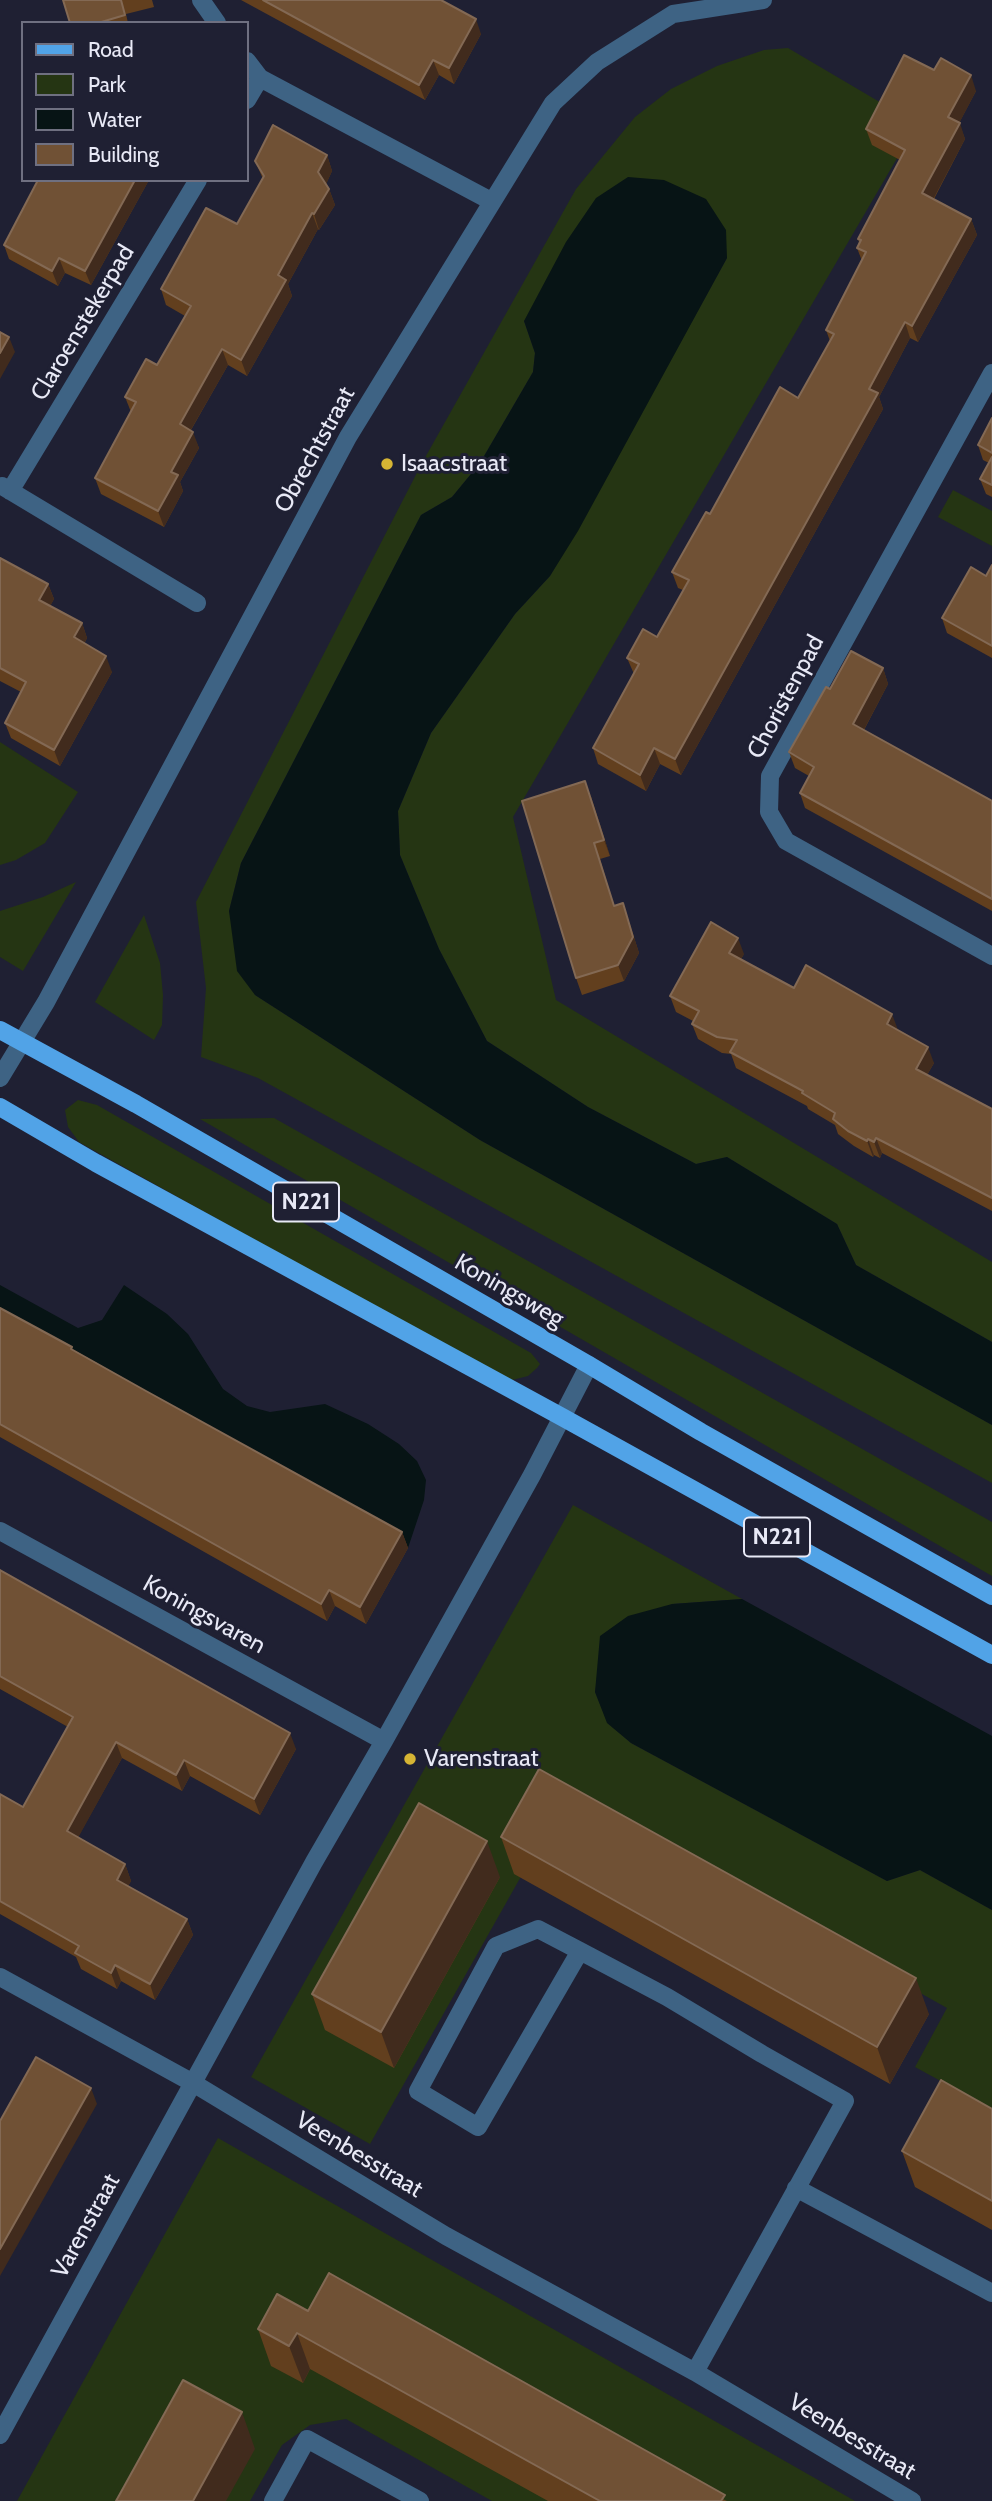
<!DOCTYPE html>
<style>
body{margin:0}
#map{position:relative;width:992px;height:2501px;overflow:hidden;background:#1f2033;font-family:Cabin,sans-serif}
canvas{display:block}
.legend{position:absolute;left:21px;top:21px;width:228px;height:161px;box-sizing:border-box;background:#1f2033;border:2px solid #6f7081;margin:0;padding:9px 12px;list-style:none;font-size:21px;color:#e8e9f6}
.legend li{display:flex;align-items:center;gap:14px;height:35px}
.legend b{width:35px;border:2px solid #6f7081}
</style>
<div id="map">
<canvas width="992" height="2501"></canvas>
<ul class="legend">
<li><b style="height:9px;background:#51a3e7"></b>Road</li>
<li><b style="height:19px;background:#253513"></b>Park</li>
<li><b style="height:19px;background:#071415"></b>Water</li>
<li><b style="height:19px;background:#705135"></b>Building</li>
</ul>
</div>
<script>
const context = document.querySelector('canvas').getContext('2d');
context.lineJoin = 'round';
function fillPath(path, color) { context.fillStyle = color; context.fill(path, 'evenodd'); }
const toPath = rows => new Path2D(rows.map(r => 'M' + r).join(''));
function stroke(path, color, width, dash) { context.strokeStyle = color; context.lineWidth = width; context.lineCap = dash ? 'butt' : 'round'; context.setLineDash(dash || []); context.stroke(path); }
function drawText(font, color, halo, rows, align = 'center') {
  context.font = font + ' Cabin,sans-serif'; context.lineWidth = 6; context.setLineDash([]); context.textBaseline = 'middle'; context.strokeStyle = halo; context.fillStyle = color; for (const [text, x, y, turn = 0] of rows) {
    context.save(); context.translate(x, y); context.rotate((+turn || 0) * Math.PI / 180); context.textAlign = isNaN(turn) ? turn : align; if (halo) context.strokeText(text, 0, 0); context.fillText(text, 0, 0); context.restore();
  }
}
const green = toPath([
 [788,48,917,124,513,817,556,1000,992,1262,992,1342,856,1265,837,1224,727,1157,696,1164,588,1107,487,1041,439,949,400,855,398,811,431,733,515,614,550,576,727,258,524,321,535,353,533,372,480,463,452,497,421,515,241,863,229,911,255,995,480,1140,992,1425,992,1483,258,1078,201,1057,206,988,196,902,422,463,576,189,635,117,671,89,717,66,764,50],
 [953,490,992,511,992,546,938,517],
 [0,742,78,792,45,843,16,860,0,865],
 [76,882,23,971,0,957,0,911,43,897],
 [144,915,160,963,163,995,162,1025,154,1040,95,1002],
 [78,1100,97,1105,531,1353,540,1364,537,1368,528,1376,512,1380,496,1374,79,1142,68,1127,65,1110],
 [274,1118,992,1522,992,1576,200,1119],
 [573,1505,742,1599,672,1604,597,1680,595,1692,608,1723,631,1743,887,1881,920,1870,992,1910,992,2109,915,2067,947,2008,567,1795,370,2144,251,2077],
 [218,2138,855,2501,492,2501,346,2419,310,2425,282,2445,250,2501,17,2501]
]);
const water = toPath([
 [628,177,664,180,706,199,726,230,727,258,578,531,550,576,515,614,431,733,398,811,400,855,439,949,487,1041,588,1107,696,1164,727,1157,837,1224,856,1265,992,1342,992,1425,480,1140,255,995,237,971,229,911,241,863,421,515,452,497,480,463,533,372,535,353,524,321,566,242,596,198],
 [0,1285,78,1328,102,1320,124,1285,167,1314,188,1334,223,1389,247,1406,270,1412,325,1404,368,1424,399,1444,417,1461,426,1480,424,1500,408,1548,0,1320],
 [742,1599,992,1736,992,1910,920,1870,887,1881,631,1743,607,1723,595,1692,600,1636,628,1616,672,1604]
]);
const street = toPath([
 [201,0,217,23],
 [247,61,260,78,491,201],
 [247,100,260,78],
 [992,373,770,776,769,812,786,841,992,956],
 [2,486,197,603],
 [10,491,198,180],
 [0,1078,46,1002,348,437,553,103,597,62,673,14,763,0],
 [0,1531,384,1741],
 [580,1951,478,2127,418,2091,496,1946,538,1929,580,1951,667,1997,762,2054,845,2101,695,2372],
 [0,1977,193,2083,446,2236,695,2372,912,2501],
 [796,2188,992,2293],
 [0,2435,314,1862,384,1741,532,1475,589,1365],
 [273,2501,307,2439,420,2501]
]);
const primary = toPath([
 [0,1030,136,1104,589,1365,701,1432,992,1596],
 [0,1107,96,1163,562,1417,992,1655]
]);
const wall = toPath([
 [63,0,152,0,154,7,126,14,128,23,70,23],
 [241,0,441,0,481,34,454,84,439,75,425,100],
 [934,70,976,91,959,123,965,139,934,199,971,219,977,235,918,342,910,338,879,397,883,409,681,775,660,764,646,791,598,764,593,748,634,674,627,658,657,637,683,590,678,588,672,572,710,514,798,398,830,341,826,330,862,261,857,248,859,242,858,239,900,160,872,145,866,129],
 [327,155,332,171,326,184,329,189,335,205,319,230,318,229,288,284,292,296,247,376,228,365,191,430,199,448,180,482,183,491,164,527,101,494,95,478,131,412,125,397,157,365,185,316,166,305,161,289,237,224,263,179,255,161],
 [149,180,91,285,65,273,58,286,9,259,4,245],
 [992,418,992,497,986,494,980,479,989,463,983,460,978,445],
 [0,558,48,584,54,599,50,606,82,623,87,638,84,644,112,672,60,766,11,738,5,723,21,692,0,681],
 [992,565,992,658,947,633,942,618,986,576],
 [883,668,888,684,864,730,992,801,992,911,805,808,800,793,809,776,795,768,789,752,830,689],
 [591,797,610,856,600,859,614,906,623,903,639,953,624,981,582,995,576,978],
 [744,954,741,959,794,988,898,1030,934,1063,927,1075,992,1109,992,1211,882,1153,880,1158,874,1155,873,1157,854,1146,838,1134,835,1125,808,1109,807,1106,736,1068,731,1054,722,1053,698,1039,692,1024,693,1021,676,1012,670,996],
 [0,1308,146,1391,402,1532,408,1548,366,1624,335,1606,327,1621,0,1437],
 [0,1570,296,1749,260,1815,190,1776,182,1791,122,1758,78,1837,125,1864,131,1881,128,1886,187,1919,193,1935,155,2000,121,1981,117,1989,81,1969,76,1957,0,1914,0,1794,23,1807,68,1727,0,1689],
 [501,1837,929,2014,890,2084,514,1874],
 [500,1877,394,2068,325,2030,312,1994],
 [992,2109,992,2230,915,2187,902,2151],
 [308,2311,727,2501,548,2501,310,2369,303,2383,271,2366,258,2329]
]);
const shadedWall = toPath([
 [476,19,481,34,454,84,449,68],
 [433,60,439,75,425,100,419,85],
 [971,75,976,91,954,133,948,117],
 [960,123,965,139,928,209,922,193],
 [327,155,332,171,324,189,318,172],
 [135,180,149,180,91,285,85,271],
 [329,189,335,205,319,230,314,214],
 [312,213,318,229,288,284,292,296,247,376,241,360,278,275],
 [971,219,977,235,918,342,912,326],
 [59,258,65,273,58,286,52,271],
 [905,322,910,338,879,397,883,409,681,775,675,759],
 [9,337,15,352,0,379,0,353],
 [222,349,228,365,185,440,180,424],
 [193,432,199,448,180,482,183,491,164,527,158,511,171,472],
 [48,584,54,599,45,615,39,600],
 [82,623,87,638,79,653,74,637],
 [106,656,112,672,60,766,54,750],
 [883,668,888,684,859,739,853,724],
 [654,748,660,764,646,791,640,775],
 [585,781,591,797,610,856,604,840],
 [623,903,639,953,624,981,618,965],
 [738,938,744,954,735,969,729,953],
 [892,1014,898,1030,887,1024],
 [928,1047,934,1063,921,1085,916,1069],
 [876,1138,882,1153,880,1158,874,1142],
 [868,1139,874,1155,873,1157,867,1141],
 [402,1532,408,1548,366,1624,360,1607],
 [329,1590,335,1606,327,1621,321,1604],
 [290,1733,296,1749,260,1815,254,1799],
 [116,1742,122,1758,73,1847,67,1831],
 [184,1760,190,1776,182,1791,176,1775],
 [487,1841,500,1877,394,2068,381,2032],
 [125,1864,131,1881,123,1896,117,1880],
 [187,1919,193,1935,155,2000,150,1984],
 [115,1965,121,1981,117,1989,111,1973],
 [916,1978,929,2014,890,2084,877,2047],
 [91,2088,97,2104,0,2276,0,2249],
 [297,2333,310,2369,303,2383,289,2346],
 [242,2412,255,2449,226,2501,193,2501]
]);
const building = toPath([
 [63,0,121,0,125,15,98,23,70,23,63,0],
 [263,0,441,0,476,19,449,68,433,60,419,85,263,0],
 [904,55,934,70,941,58,971,75,948,117,960,123,922,193,971,219,912,326,905,322,869,389,878,393,675,759,654,748,640,775,593,748,639,664,627,658,643,629,657,637,689,580,672,572,706,512,710,514,780,387,798,398,834,334,826,330,866,252,857,248,861,240,858,239,905,150,866,129,904,55],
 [273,125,327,155,318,172,329,189,314,214,312,213,278,275,286,280,241,360,222,349,180,424,193,432,171,472,178,475,158,511,95,478,136,402,125,397,146,359,157,365,191,306,161,289,206,208,237,224,264,176,255,161,273,125],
 [38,180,135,180,85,271,59,258,52,271,4,245,38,180],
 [0,332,9,337,0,353,0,332],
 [992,418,992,453,978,445,992,418],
 [992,457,992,485,980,479,992,457],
 [0,558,48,584,39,600,82,623,74,637,106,656,54,750,5,723,26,682,0,668,0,558],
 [992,565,992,646,942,618,971,567,986,576,992,565],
 [851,651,883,668,853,724,992,801,992,899,800,793,814,767,789,752,826,687,830,689,851,651],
 [585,781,604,840,594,843,614,906,623,903,633,937,618,965,576,978,522,801,585,781],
 [711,922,738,938,729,953,794,988,806,965,892,1014,887,1024,928,1047,916,1069,992,1109,992,1198,876,1138,874,1142,868,1139,867,1141,848,1131,833,1119,835,1113,802,1093,803,1091,730,1052,737,1040,717,1037,692,1024,699,1011,670,996,711,922],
 [0,1308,72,1347,71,1349,146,1391,402,1532,360,1607,329,1590,321,1604,0,1424,0,1308],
 [0,1570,290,1733,254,1799,184,1760,176,1775,116,1742,67,1831,125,1864,117,1880,187,1919,150,1984,115,1965,111,1973,75,1953,79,1946,0,1901,0,1794,23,1807,73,1717,0,1676,0,1570],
 [539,1769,916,1978,877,2047,501,1837,539,1769],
 [419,1803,487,1841,381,2032,312,1994,419,1803],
 [36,2057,91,2088,0,2249,0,2121,36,2057],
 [941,2080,992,2109,992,2201,902,2151,941,2080],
 [329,2273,725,2495,721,2501,600,2501,297,2333,289,2346,258,2329,277,2294,308,2311,329,2273],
 [183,2380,242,2412,193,2501,116,2501,183,2380]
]);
const markers = [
 [387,464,7,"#d6b534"],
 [410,1759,7,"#d6b534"]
];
const shields = [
 [306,1202,66],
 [777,1537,66]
];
const shieldNames = [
 ["N221",306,1202],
 ["N221",777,1537]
];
const streetNames = [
 ["Claroenstekerpad",83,323,-59],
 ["Obrechtstraat",315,450,-61],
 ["Choristenpad",786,697,-62],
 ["Koningsweg",509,1291,30],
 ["Koningsvaren",204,1615,29],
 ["Veenbesstraat",359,2155,31],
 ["Varenstraat",86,2226,-61],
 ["Veenbesstraat",852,2437,31]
];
const poiNames = [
 ["Isaacstraat",401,464],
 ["Varenstraat",424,1759]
];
fillPath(green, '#253513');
fillPath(water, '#071415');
stroke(street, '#3e6384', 18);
stroke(primary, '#51a3e7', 18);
fillPath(wall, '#623f1e');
fillPath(shadedWall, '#412b1d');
fillPath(building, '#705135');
stroke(building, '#836954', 2);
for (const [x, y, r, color] of markers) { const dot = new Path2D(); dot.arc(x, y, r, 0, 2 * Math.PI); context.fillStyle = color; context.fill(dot); stroke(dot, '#1f2033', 2.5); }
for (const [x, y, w] of shields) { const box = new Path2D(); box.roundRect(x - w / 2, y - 19.5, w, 39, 5); context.fillStyle = '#1f2033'; context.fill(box); stroke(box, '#e8e9f6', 2); }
drawText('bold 23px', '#e8e9f6', null, shieldNames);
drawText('24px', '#e8e9f6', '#1f2033', streetNames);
drawText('24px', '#e8e9f6', '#1f2033', poiNames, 'left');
</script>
